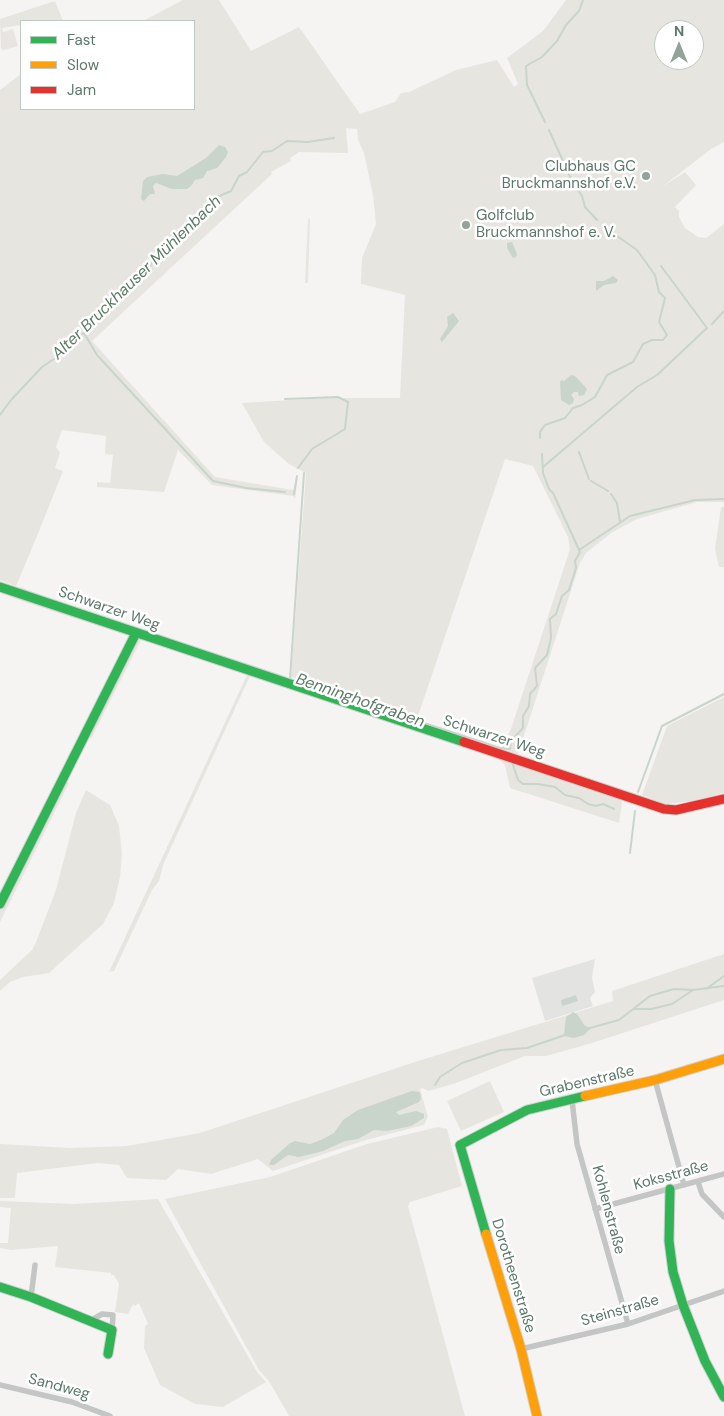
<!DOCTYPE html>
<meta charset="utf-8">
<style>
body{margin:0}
#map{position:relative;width:724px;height:1416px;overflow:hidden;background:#f5f4f3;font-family:"DM Sans",sans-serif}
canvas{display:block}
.legend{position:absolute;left:20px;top:20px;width:175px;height:90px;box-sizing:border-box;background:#fff;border:1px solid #bec9c3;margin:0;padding:6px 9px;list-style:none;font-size:15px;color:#5c786a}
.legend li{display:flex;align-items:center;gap:10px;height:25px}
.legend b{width:25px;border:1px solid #bec9c3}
.north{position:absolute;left:654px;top:20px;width:50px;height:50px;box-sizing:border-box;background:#fff;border:1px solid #bec9c3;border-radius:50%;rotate:0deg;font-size:14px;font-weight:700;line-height:20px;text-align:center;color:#5c786a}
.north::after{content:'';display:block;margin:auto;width:18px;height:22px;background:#92a39a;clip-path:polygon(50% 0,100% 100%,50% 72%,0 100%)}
</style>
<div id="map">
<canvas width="724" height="1416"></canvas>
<ul class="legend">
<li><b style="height:6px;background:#30b455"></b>Fast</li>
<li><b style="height:6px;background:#ff9f0a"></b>Slow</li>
<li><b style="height:6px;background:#e5322d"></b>Jam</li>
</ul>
<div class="north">N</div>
</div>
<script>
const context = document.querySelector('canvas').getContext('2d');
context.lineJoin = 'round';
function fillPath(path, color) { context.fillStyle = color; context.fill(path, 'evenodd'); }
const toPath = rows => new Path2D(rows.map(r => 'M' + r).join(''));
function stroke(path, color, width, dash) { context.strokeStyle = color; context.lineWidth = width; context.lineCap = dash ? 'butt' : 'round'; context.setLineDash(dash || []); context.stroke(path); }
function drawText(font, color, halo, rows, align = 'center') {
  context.font = font + ' "DM Sans",sans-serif'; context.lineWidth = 5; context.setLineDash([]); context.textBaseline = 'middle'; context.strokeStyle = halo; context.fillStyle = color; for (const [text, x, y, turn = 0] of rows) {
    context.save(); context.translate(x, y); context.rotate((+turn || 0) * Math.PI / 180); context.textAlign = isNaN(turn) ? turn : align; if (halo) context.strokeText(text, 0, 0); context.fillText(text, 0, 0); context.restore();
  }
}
const built = toPath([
 [595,959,592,978,595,992,590,998,593,1006,545,1021,532,978]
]);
const green = toPath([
 [183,0,219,0,251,51,299,27,360,114,395,102,401,93,409,92,456,70,497,60,514,87,518,84,507,58,543,31,566,0,724,0,724,142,711,149,662,187,685,172,696,185,675,207,679,211,679,217,685,228,698,237,706,238,724,224,724,502,697,502,637,519,611,533,586,553,580,563,518,754,504,750,502,746,511,729,570,549,568,537,533,466,505,459,417,719,291,677,306,473,289,464,264,442,242,403,324,398,400,398,405,295,361,284,362,258,376,224,373,195,364,153,358,140,357,129,346,128,348,153,299,152,290,158,291,161,271,172,272,174,92,341,215,477,293,490,298,476,295,499,293,496,212,485,178,450,164,492,97,487,97,482,110,483,113,455,105,454,106,436,62,430,56,447,60,453,55,468,63,471,37,536,16,586,0,580,0,90,21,74,21,109,194,109,194,21,143,21],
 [664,30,694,30,694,60,664,60],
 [55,1,63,21,21,21,21,25,2,28,3,32,13,29,18,46,4,50,1,49,0,19],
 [310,218,308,283,305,283,308,219],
 [721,507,724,507,724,567,719,567,715,549],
 [20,587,49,598,282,675,280,678,20,591],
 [0,589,129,634,130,636,0,899,0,893,129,636,22,601,0,593],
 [138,636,614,794,622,802,619,823,510,788,505,765,499,759,250,676,163,865,159,881,152,890,114,971,109,972,247,675,141,640,91,739,87,737],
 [724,697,724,793,694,801,666,804,642,795,667,726],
 [64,781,69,783,0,922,0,909],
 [86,790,110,805,119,826,122,854,120,877,114,903,103,924,49,973,23,977,10,982,0,991,0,980,32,950,36,942,56,890,76,813],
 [724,954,724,1000,592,1043,546,1056,525,1056,456,1083,429,1091,422,1088,420,1089,428,1117,424,1125,366,1140,273,1171,258,1159,211,1174,178,1169,166,1180,127,1178,119,1165,98,1163,17,1173,15,1198,0,1198,0,1144,70,1148,127,1146,200,1133,418,1061,613,1001,612,991],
 [490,1081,504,1112,461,1131,447,1101],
 [438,1127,447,1129,462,1186,410,1202,408,1206,465,1416,289,1416,269,1381,259,1370,165,1199,270,1177,367,1144],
 [158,1199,257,1372,266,1382,223,1407,195,1404,160,1385,144,1348,145,1326,148,1324,139,1303,135,1306,133,1304,128,1314,115,1312,119,1284,114,1275,111,1275,111,1273,55,1267,58,1246,11,1250,0,1248,0,1243,8,1243,11,1208,0,1207,0,1201,74,1204]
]);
const water = toPath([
 [219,145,225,147,228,152,226,157,217,168,207,171,203,178,195,180,191,186,187,189,172,189,156,183,153,186,155,194,150,194,144,201,141,199,143,181,147,177,163,174,177,176,206,158],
 [512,242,517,254,516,257,513,258,507,248,507,243],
 [613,276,618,280,616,283,604,285,596,291,596,281,604,281],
 [453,313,459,321,442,342,440,339,448,326,447,317],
 [571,375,575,376,587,389,584,395,579,396,578,392,574,392,571,395,574,399,573,403,569,405,561,400,560,382,561,380,564,381],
 [576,995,578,1001,562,1006,561,1000],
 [573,1012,577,1014,585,1026,591,1028,584,1035,574,1038,564,1036,566,1017],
 [412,1091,420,1092,421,1099,419,1102,396,1112,399,1115,416,1111,424,1114,424,1118,411,1126,387,1131,374,1130,358,1139,345,1141,323,1151,299,1157,288,1155,274,1165,269,1165,271,1160,289,1144,295,1141,310,1144,321,1140,334,1133,343,1120,358,1110]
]);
const stream = toPath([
 [545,122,527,85,526,66,542,57,557,41,566,25,579,11,583,0],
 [549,130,573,183,582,196,585,207,597,220],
 [712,324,724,311],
 [84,333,97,355,213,481,246,488,285,492],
 [285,399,338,397,348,402,345,429,312,449,298,468],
 [0,415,11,400,42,367,57,357,64,346,84,333,99,312,115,299,125,285,139,278,158,256,187,231,192,219,202,215,217,197,231,191,239,176,247,172,263,152,272,151,287,141,308,142,334,138],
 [540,438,540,432,545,425,565,418,573,408,582,405,595,397,607,375,633,362,643,344,652,340,663,340,667,335,659,322,665,298,659,292,655,275,637,250,607,229],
 [579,452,589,479],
 [543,467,637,387,657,375,707,328,661,266],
 [304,473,290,679,500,748,510,749,511,741,523,728,523,716,529,706,530,694,537,686,535,668,547,655,551,638,550,619,556,614,562,596,569,590,576,568,575,561,580,552,553,493,549,489,543,473,542,454],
 [591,481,608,491],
 [294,494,297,476],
 [611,494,617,503,620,522],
 [579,550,630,516,695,500,724,499],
 [513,765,518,780,523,784,538,784,555,787,565,795,579,798,588,804,596,806,603,804,614,809],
 [638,792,662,726,724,694],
 [630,853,635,811],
 [706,989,724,976],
 [633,1009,651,1009,672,1004,693,990],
 [590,1028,619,1020,650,996,674,989,693,990,724,986],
 [435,1085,440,1077,462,1063,501,1050,527,1048,565,1035]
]);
const street = toPath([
 [655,1080,684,1185],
 [572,1100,577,1144,628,1324],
 [698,1182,702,1194,724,1217],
 [595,1209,724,1174],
 [31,1297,35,1265],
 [90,1321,102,1314,113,1315,112,1330],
 [521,1349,628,1324,724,1291],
 [0,1385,72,1402,110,1416]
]);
const fast = toPath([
 [0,587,464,742],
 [0,904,136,633],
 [670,1189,669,1241,673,1272,683,1305,705,1361,724,1397],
 [486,1234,460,1145,527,1110,585,1096],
 [0,1287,31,1297,112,1330,108,1354]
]);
const slow = toPath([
 [585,1096,655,1080,724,1059],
 [486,1234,521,1349,537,1416]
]);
const jam = toPath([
 [464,742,664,809,676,810,724,799]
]);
const markers = [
 [646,176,5,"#92a39a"],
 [466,225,5,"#92a39a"]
];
const poiNames = [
 ["Clubhaus GC",636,167],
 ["Bruckmannshof e.V.",636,184],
 ["Golfclub",476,216,"left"],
 ["Bruckmannshof e. V.",476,233,"left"]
];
const streetNames = [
 ["Schwarzer Weg",109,609,19],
 ["Schwarzer Weg",494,737,18],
 ["Grabenstraße",587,1082,-13],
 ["Koksstraße",671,1176,-15],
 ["Kohlenstraße",608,1210,75],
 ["Dorotheenstraße",513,1276,73],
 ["Steinstraße",620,1311,-16],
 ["Sandweg",59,1387,15]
];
const waterNames = [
 ["Alter Bruckhauser Mühlenbach",137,278,-44],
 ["Benninghofgraben",360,701,19]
];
fillPath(built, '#e3e4e2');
fillPath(green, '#e7e5e0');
fillPath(water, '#c9d4cb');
stroke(stream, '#c9d4cb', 2);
stroke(fast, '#ced0ce', 11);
stroke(slow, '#ced0ce', 11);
stroke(jam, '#ced0ce', 11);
stroke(street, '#c3c6c4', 5.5);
stroke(fast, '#30b455', 9);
stroke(slow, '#ff9f0a', 9);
stroke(jam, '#e5322d', 9);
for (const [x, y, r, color] of markers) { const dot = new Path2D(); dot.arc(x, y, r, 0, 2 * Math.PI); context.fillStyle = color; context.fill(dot); stroke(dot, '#fff', 2); }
drawText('15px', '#5c786a', '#fff', poiNames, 'right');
drawText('15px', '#5c786a', '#fff', streetNames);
drawText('italic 16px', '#5b7a64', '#fff', waterNames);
</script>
